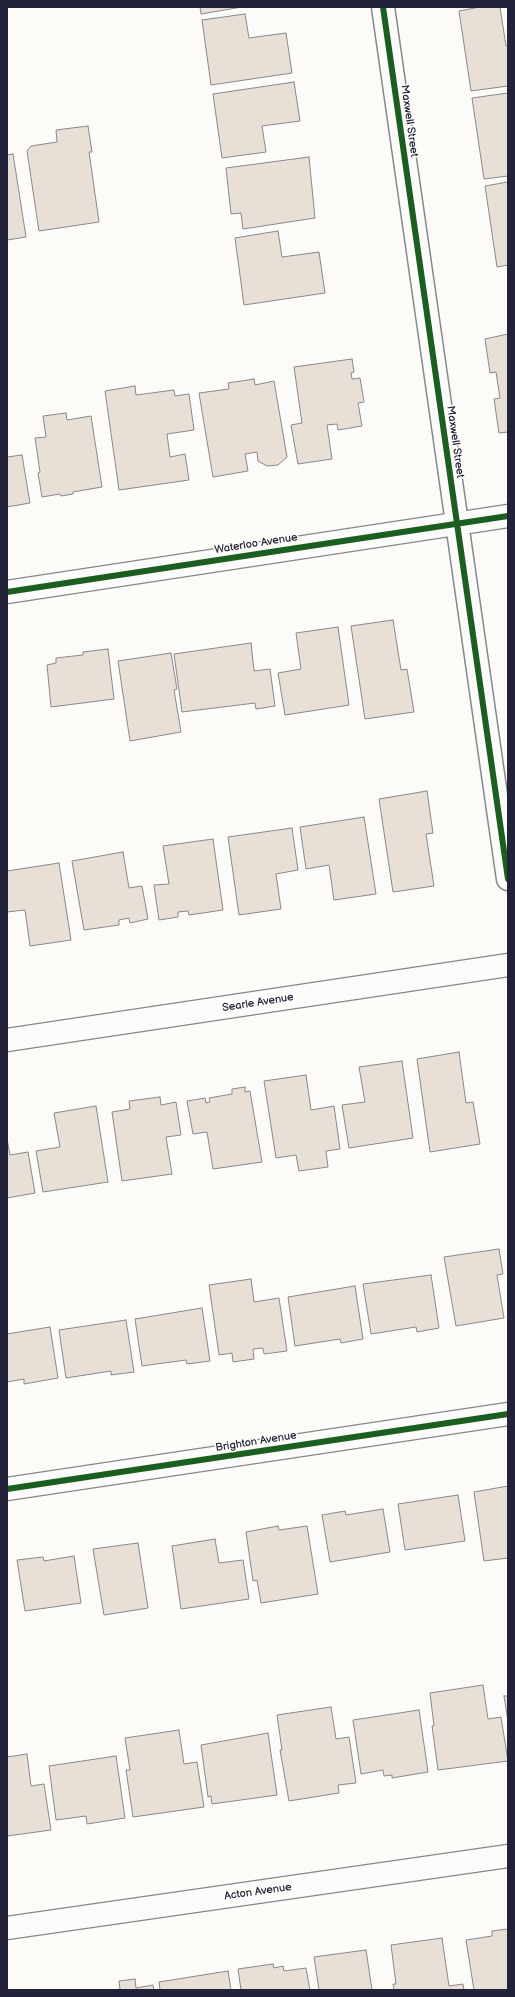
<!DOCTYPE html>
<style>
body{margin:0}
#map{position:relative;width:515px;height:1997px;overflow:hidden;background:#fcfbf8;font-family:"Balsamiq Sans",sans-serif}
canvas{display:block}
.frame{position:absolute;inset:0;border:8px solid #22223b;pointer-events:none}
</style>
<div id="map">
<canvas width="515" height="1997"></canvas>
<div class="frame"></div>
</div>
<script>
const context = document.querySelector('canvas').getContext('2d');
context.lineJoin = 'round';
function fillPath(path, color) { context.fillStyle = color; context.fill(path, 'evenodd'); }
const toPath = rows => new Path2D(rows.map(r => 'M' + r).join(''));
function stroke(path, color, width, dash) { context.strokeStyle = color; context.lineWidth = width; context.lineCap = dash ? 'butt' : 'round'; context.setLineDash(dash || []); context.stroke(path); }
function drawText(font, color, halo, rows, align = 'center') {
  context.font = font + ' "Balsamiq Sans",sans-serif'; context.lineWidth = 3; context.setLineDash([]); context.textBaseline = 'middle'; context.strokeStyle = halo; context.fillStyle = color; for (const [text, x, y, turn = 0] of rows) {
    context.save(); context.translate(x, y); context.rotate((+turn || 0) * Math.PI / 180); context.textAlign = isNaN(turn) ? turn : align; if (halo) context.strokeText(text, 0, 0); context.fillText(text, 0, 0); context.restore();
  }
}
const building = toPath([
 [200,7,242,7,201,14,200,7],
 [480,7,500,7,506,46,508,46,508,86,471,91,459,11,480,7],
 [245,14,249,38,286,33,292,73,211,85,202,20,245,14],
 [294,82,300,121,262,126,266,152,222,158,213,94,294,82],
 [508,93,508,176,484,179,472,98,508,93],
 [88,126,92,152,89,152,99,222,39,231,27,151,31,146,57,142,56,130,88,126],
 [13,154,26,237,7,240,7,155,13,154],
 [309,157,315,218,243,229,241,213,231,214,226,168,309,157],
 [508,182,508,265,497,267,485,186,508,182],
 [278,231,282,257,319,252,325,293,244,305,235,238,278,231],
 [508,334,508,432,499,433,494,399,500,398,496,372,490,373,485,339,508,334],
 [352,359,354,372,351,373,352,379,360,378,364,402,358,403,362,426,338,430,337,424,327,425,332,459,298,464,291,425,302,423,294,367,352,359],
 [254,379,255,385,274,381,287,457,278,465,267,466,258,461,257,452,245,454,248,471,213,477,199,393,229,389,228,383,254,379],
 [135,386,136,395,174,390,175,396,189,394,194,430,167,434,170,457,185,454,189,480,119,490,105,391,135,386],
 [66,413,67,420,91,416,102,487,73,492,73,494,61,496,60,494,42,497,38,473,40,472,35,438,46,437,43,416,66,413],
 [22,455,30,503,7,507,7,457,22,455],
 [393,620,401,670,407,669,414,712,365,719,351,626,393,620],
 [338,627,349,705,285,715,278,673,301,669,296,633,338,627],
 [251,643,254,671,270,669,275,706,256,709,255,703,182,712,174,654,251,643],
 [108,649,114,699,51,707,47,665,56,663,56,658,83,655,83,652,108,649],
 [171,653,177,689,174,690,181,732,130,741,118,661,171,653],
 [427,791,433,833,426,834,434,886,393,892,379,799,427,791],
 [364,817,376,894,334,900,329,865,306,869,300,827,364,817],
 [292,828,298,870,276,874,281,909,239,915,228,837,292,828],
 [213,839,223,910,189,915,188,911,178,912,178,917,159,920,154,885,169,884,163,846,213,839],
 [123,852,129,888,142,886,148,919,130,923,129,918,119,920,119,925,84,930,72,861,123,852],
 [59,863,71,940,30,946,25,910,7,912,7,871,59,863],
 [459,1052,466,1103,473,1102,480,1144,430,1152,417,1059,459,1052],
 [402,1061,413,1138,349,1148,342,1105,365,1102,359,1067,402,1061],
 [306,1075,311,1110,334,1106,340,1149,326,1151,328,1167,299,1171,296,1155,276,1158,264,1081,306,1075],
 [245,1087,245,1092,250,1091,262,1162,213,1169,207,1132,193,1134,187,1101,205,1098,206,1103,210,1102,209,1098,232,1094,232,1089,245,1087],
 [160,1097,161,1105,176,1102,181,1135,166,1137,172,1174,122,1181,112,1112,130,1109,129,1101,160,1097],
 [96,1106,108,1182,43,1192,36,1151,60,1147,54,1113,96,1106],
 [7,1139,10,1155,28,1152,35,1193,7,1198,7,1139],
 [499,1249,503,1274,497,1275,504,1318,456,1326,444,1257,499,1249],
 [431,1275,439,1328,417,1332,416,1327,371,1334,363,1284,431,1275],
 [251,1279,254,1302,279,1298,287,1351,264,1354,263,1348,253,1349,254,1359,233,1362,232,1353,219,1355,209,1285,251,1279],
 [355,1286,363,1339,341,1343,340,1339,295,1346,288,1297,355,1286],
 [202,1308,210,1361,187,1364,186,1360,142,1366,135,1319,202,1308],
 [126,1320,134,1372,111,1375,111,1371,66,1378,59,1330,126,1320],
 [50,1327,58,1378,24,1384,24,1379,7,1382,7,1334,50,1327],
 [508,1486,508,1558,484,1561,474,1492,508,1486],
 [458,1495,465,1541,405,1550,398,1504,458,1495],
 [383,1509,390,1552,330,1562,322,1515,345,1511,346,1515,383,1509],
 [278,1526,279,1530,307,1526,318,1594,261,1603,257,1580,253,1581,246,1532,278,1526],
 [215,1539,219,1563,243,1560,249,1599,181,1609,172,1546,215,1539],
 [138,1543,148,1608,104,1615,93,1549,138,1543],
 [74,1556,81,1603,25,1611,17,1560,43,1557,44,1561,74,1556],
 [483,1685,488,1719,501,1717,508,1761,438,1770,432,1726,434,1726,430,1693,483,1685],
 [504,1696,508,1696,508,1721,504,1696],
 [331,1707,336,1739,349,1737,356,1783,338,1785,339,1793,289,1801,280,1750,282,1750,277,1715,331,1707],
 [419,1710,428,1772,392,1778,392,1775,384,1776,383,1770,361,1774,353,1720,419,1710],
 [179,1730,184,1764,197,1762,204,1807,133,1817,126,1770,130,1770,125,1738,179,1730],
 [268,1733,277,1795,212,1804,211,1796,208,1797,201,1745,268,1733],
 [27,1754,31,1786,44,1784,51,1830,7,1836,7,1757,27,1754],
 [116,1756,125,1818,87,1824,86,1816,56,1820,49,1766,116,1756],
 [508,1929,508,1990,474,1990,466,1940,492,1936,492,1931,508,1929],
 [442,1938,449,1986,463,1984,464,1990,394,1990,393,1984,396,1984,391,1945,442,1938],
 [366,1950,372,1990,319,1990,314,1957,366,1950],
 [273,1964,274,1968,283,1966,284,1971,306,1968,310,1990,241,1990,238,1969,273,1964],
 [228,1971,231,1990,160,1990,159,1982,228,1971],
 [135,1979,136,1988,153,1985,154,1990,113,1990,120,1989,119,1981,135,1979]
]);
const minor = toPath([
 [383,7,508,879],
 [7,592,508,516],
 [7,1040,508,965],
 [7,1489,508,1414],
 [7,1928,508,1856]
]);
const cycleway = toPath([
 [383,7,508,879],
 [7,592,508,516],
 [7,1489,508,1414]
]);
const streetNames = [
 ["Maxwell Street",409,121,82],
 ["Maxwell Street",455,442,82],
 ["Waterloo Avenue",256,544,-9],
 ["Searle Avenue",258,1003,-9],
 ["Brighton Avenue",256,1442,-9],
 ["Acton Avenue",258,1892,-8]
];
fillPath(building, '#e8e0d6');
stroke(building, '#88888c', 1);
stroke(minor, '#88888c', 25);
stroke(minor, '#fbfbf9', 22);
stroke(cycleway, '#1b5e20', 6);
drawText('11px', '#22223b', '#fdfcf7', streetNames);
</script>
